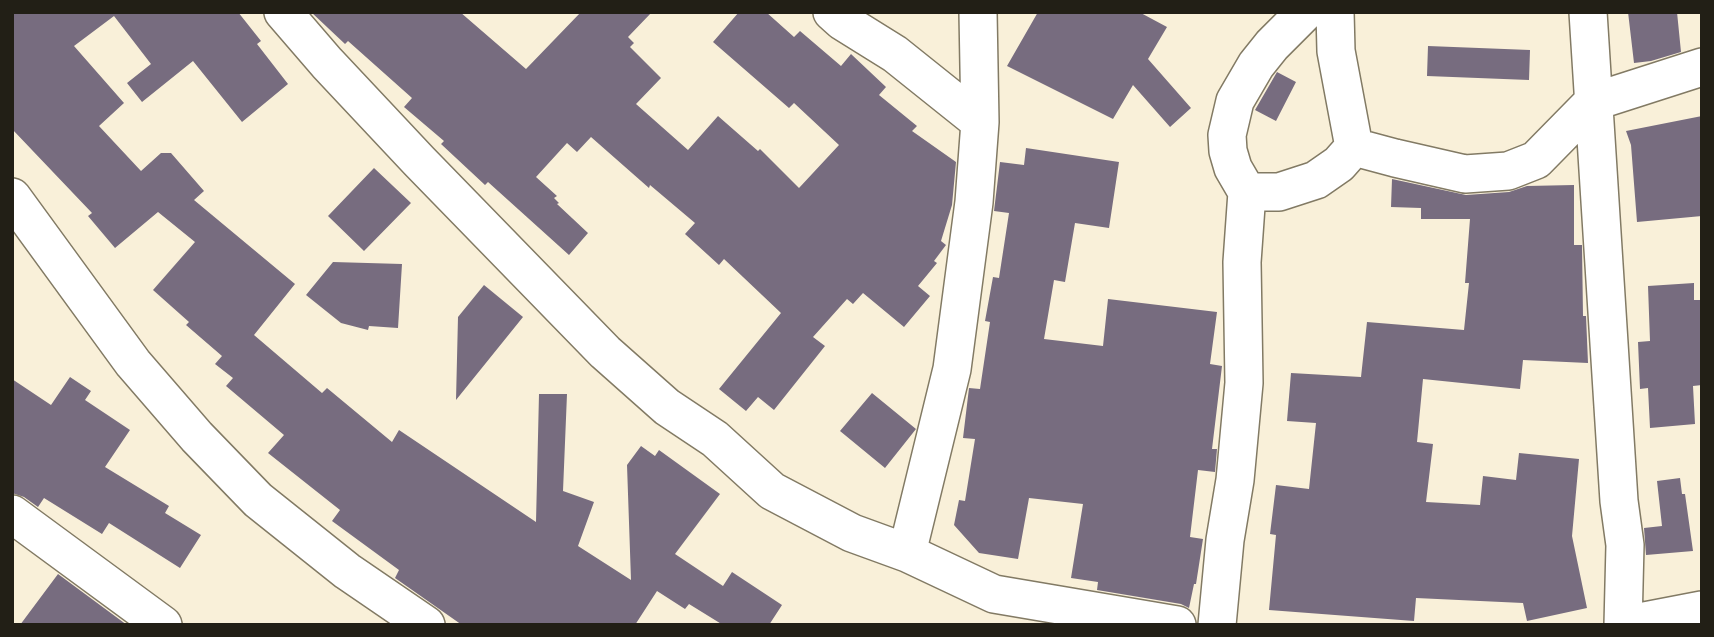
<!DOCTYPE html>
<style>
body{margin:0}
#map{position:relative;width:1714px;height:637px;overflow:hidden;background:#f9f0d9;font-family:Bitter,serif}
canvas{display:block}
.frame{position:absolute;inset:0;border:14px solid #221f16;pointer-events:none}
</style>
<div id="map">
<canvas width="1714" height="637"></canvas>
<div class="frame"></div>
</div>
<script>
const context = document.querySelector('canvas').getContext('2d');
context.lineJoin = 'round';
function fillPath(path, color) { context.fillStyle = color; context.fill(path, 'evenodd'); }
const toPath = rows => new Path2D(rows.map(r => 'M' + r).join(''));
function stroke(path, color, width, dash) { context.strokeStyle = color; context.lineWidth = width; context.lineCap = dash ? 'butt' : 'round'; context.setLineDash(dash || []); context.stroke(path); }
const building = toPath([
 [12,12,238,12,261,41,257,44,288,84,242,122,193,61,142,102,127,83,151,64,114,16,74,46,124,103,99,126,141,171,161,153,171,153,204,191,194,200,295,284,254,335,322,393,327,388,392,442,399,430,536,522,539,394,567,394,563,491,594,502,578,546,631,580,627,465,641,446,655,456,659,450,720,494,675,554,723,586,732,572,782,605,769,625,723,625,689,604,685,609,657,591,635,625,462,625,395,578,399,570,332,521,340,510,268,453,284,435,226,386,233,378,215,364,222,356,186,325,189,322,153,290,195,242,158,212,115,248,88,216,92,213,12,129],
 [311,12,460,12,526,69,581,12,652,12,628,37,634,43,630,47,661,78,636,104,688,150,718,116,758,151,760,149,799,188,839,145,794,103,789,108,713,42,739,12,766,12,794,37,800,31,841,66,851,54,886,87,879,95,917,126,912,131,956,162,952,205,941,241,946,245,934,261,937,263,918,286,930,296,904,327,863,293,853,304,847,299,813,337,825,346,774,410,758,397,746,411,719,389,781,313,724,259,719,265,685,234,695,223,650,185,649,188,591,137,577,152,567,143,536,177,557,196,554,198,559,203,557,204,588,233,569,255,488,182,485,185,441,144,444,141,404,107,412,98,348,41,345,44],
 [1038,12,1139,12,1167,27,1148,59,1191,108,1170,127,1133,85,1113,119,1007,66],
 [1628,12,1677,12,1681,52,1651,61,1634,63],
 [1428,46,1530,50,1529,80,1427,76],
 [1277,72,1296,82,1276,121,1255,110],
 [1702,116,1702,216,1637,222,1631,145,1626,131],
 [1026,148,1119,162,1109,228,1075,223,1065,282,1054,280,1044,339,1103,346,1108,299,1217,312,1210,364,1222,366,1212,449,1217,449,1215,472,1198,470,1190,537,1203,539,1196,584,1194,584,1189,608,1181,604,1097,590,1098,582,1071,578,1083,504,1029,498,1018,559,979,553,954,525,959,500,965,501,975,439,963,438,969,388,980,389,990,322,985,321,993,277,999,278,1009,213,994,211,1000,162,1024,165],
 [374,168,411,203,364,251,328,216],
 [1392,179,1466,195,1509,192,1527,186,1574,185,1574,245,1582,245,1583,316,1586,316,1588,363,1523,360,1520,389,1423,379,1417,442,1433,444,1426,502,1480,505,1483,476,1516,480,1519,453,1579,459,1572,536,1587,608,1527,621,1523,603,1416,598,1414,621,1269,610,1276,535,1270,534,1276,485,1309,489,1316,423,1287,421,1291,373,1361,377,1367,322,1464,330,1469,283,1465,283,1470,219,1421,219,1421,208,1391,207],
 [333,262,402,264,398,328,369,326,368,330,341,323,306,295],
 [1694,283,1694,300,1702,300,1702,385,1693,386,1695,424,1650,428,1648,388,1640,389,1638,342,1650,341,1648,286],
 [484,285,523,317,456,400,458,317],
 [70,377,91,391,85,400,130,430,105,467,169,506,165,513,201,535,180,568,109,523,102,534,44,498,38,507,24,497,12,493,12,379,51,405],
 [872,393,916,429,885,468,840,431],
 [1680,478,1682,494,1685,494,1693,551,1646,555,1644,528,1662,526,1657,481],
 [58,574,127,625,20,625]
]);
const minor = toPath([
 [283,12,327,63,419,161,605,352,667,407,715,439,772,491,852,533,907,553,994,594,1177,625],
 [832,12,842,21,895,54,980,122],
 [1305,12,1272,45,1256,65,1235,101,1227,135,1228,151,1233,168,1247,192,1279,192,1316,180,1339,164,1354,147],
 [1335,12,1336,51,1354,147,1395,158,1465,174,1508,171,1536,160,1593,102,1702,67],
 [1588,12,1619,501,1625,545,1623,625],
 [12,197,133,363,197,437,258,500,347,571,426,625],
 [12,514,163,625],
 [907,553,952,369,974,202,980,122,978,12],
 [1217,625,1225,540,1235,480,1244,383,1242,262,1247,192],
 [1624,625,1702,610]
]);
fillPath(building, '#776c7f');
stroke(minor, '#827a64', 40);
stroke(minor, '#fff', 37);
</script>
